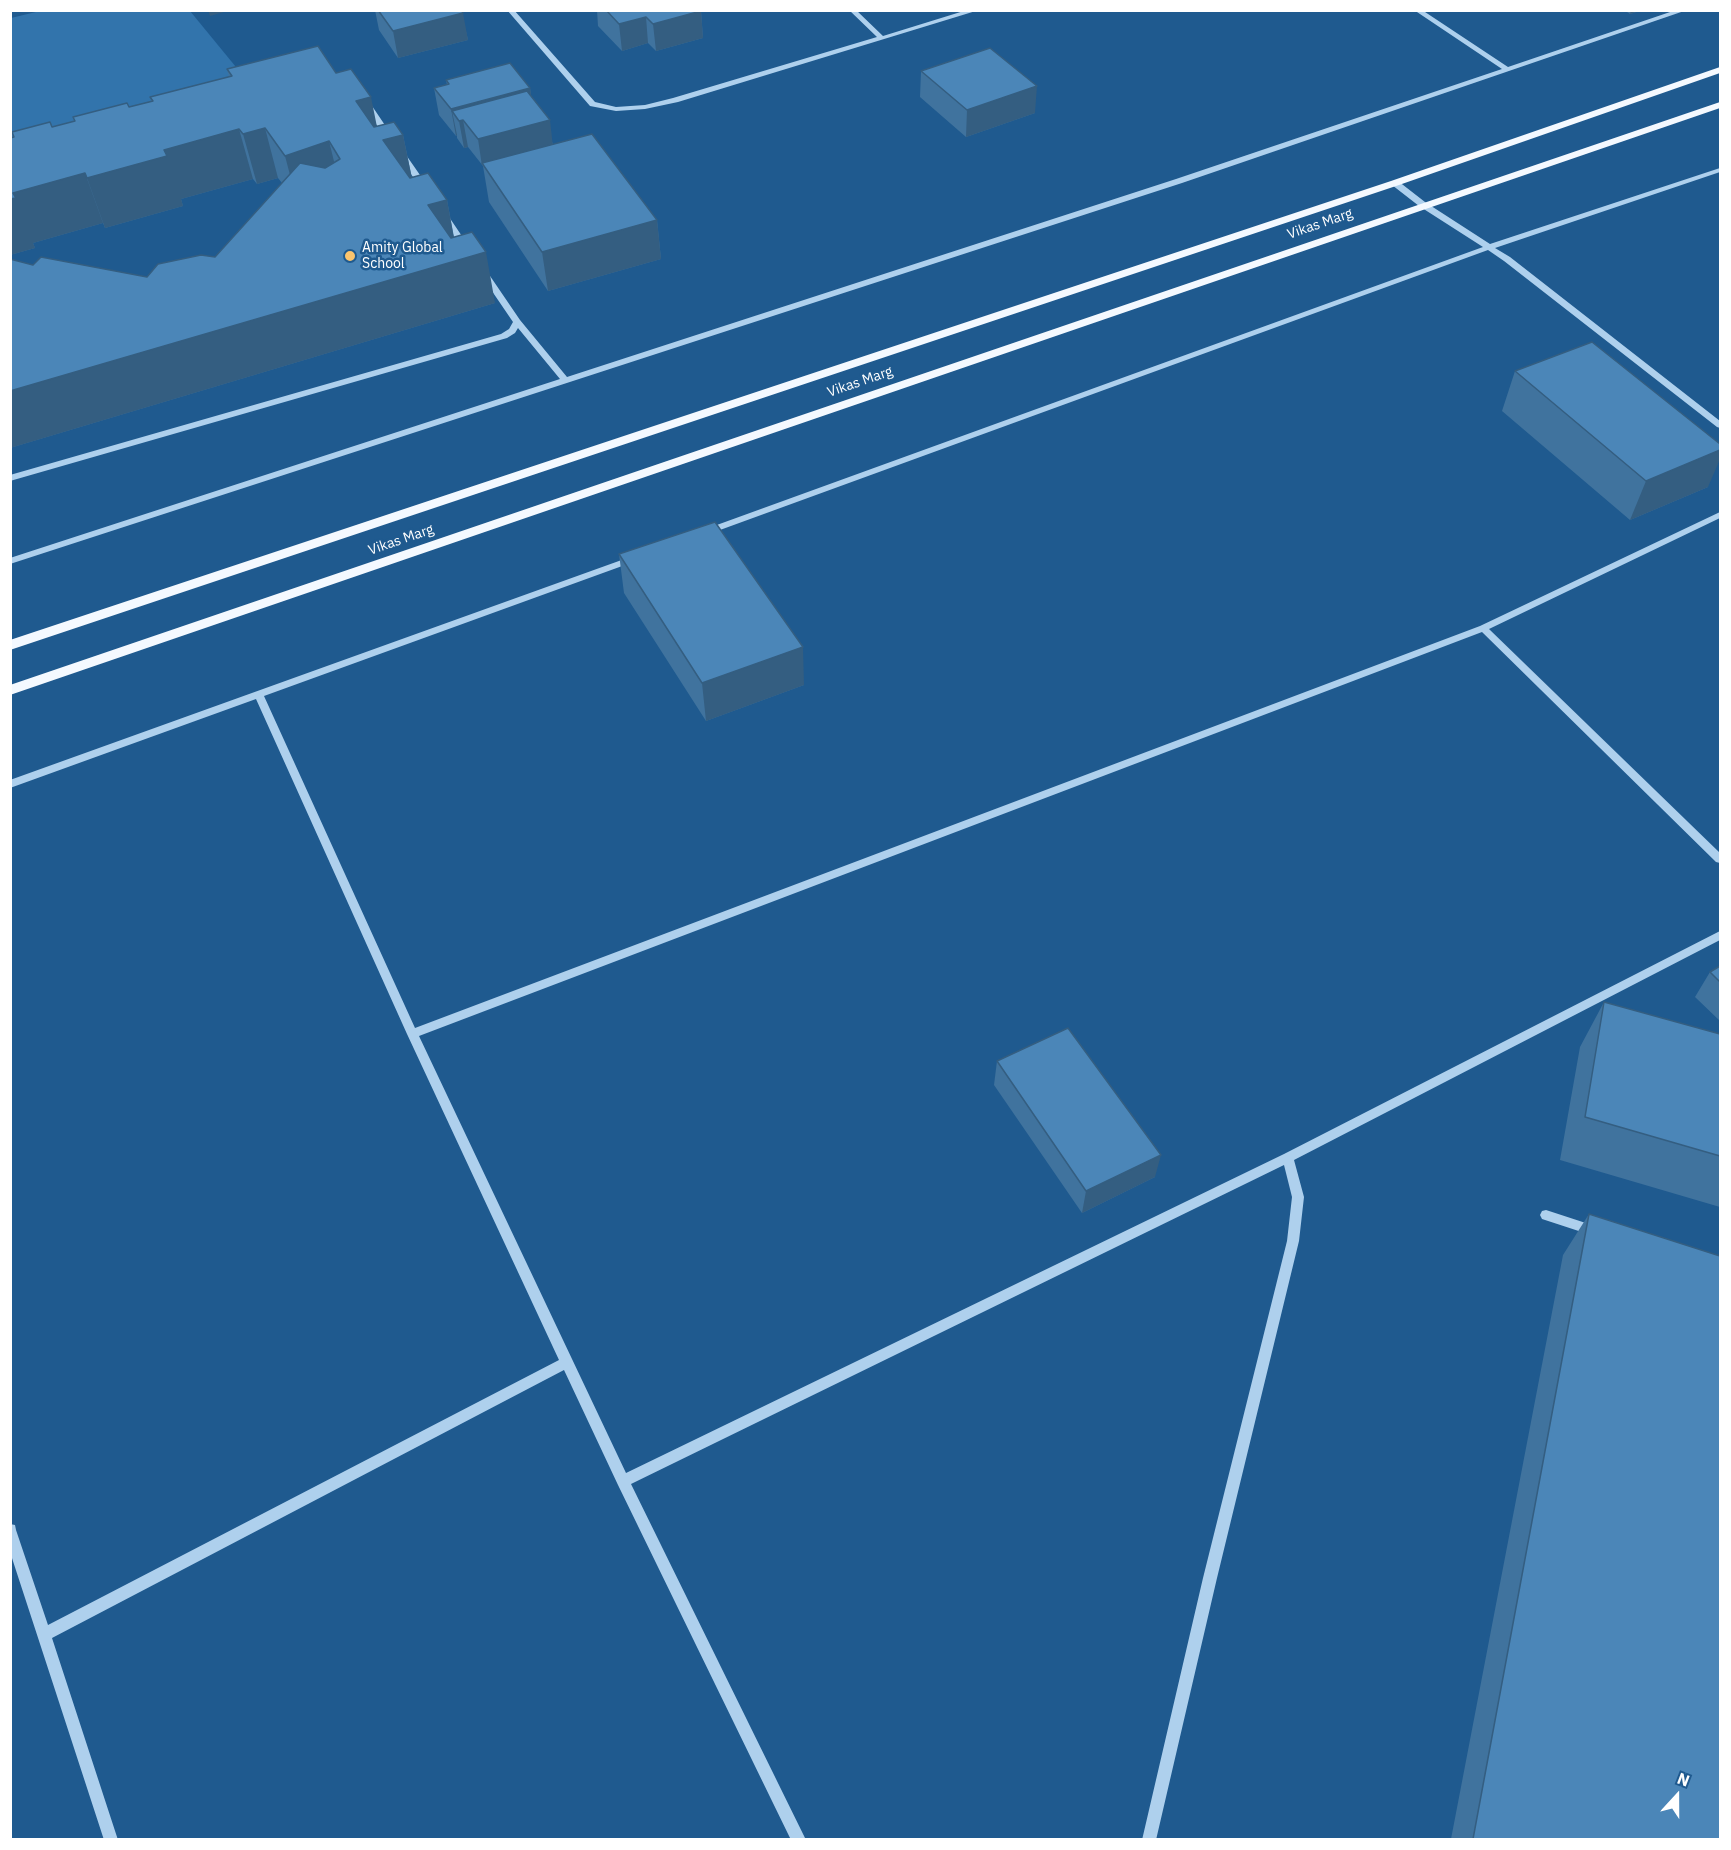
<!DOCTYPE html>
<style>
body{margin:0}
#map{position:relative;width:1731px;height:1850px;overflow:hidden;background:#1f5a8f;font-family:"IBM Plex Sans",sans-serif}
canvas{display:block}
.frame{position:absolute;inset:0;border:12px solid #fff;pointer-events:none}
.north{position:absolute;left:1647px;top:1766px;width:60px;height:60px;-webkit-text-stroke:4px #1f5a8f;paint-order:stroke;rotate:21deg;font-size:16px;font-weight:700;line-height:24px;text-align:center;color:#fff}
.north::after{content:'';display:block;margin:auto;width:21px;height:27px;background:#fff;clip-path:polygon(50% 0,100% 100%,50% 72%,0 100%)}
</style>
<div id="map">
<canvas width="1731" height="1850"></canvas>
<div class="frame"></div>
<div class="north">N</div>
</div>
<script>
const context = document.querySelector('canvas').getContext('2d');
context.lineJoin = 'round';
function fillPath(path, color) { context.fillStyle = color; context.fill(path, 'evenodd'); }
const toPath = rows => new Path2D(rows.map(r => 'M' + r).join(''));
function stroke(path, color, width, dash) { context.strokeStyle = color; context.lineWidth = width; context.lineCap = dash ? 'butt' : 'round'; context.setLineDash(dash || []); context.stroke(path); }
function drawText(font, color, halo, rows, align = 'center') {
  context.font = font + ' "IBM Plex Sans",sans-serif'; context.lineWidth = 5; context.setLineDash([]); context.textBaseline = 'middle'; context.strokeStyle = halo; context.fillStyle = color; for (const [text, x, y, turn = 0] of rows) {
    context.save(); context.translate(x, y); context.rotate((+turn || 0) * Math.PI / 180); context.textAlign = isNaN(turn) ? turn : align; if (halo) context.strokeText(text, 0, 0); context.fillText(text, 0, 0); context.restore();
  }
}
const green = toPath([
 [40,11,190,11,254,89,11,153,11,18]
]);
const minor = toPath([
 [507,10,514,10,595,102,616,107,645,105,673,98,877,37,849,10,856,10,883,36,967,10,979,10,678,102,645,109,616,111,590,106,507,10],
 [1414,10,1422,10,1508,67,1676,10,1687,10,1182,183,10,564,10,558,560,379,518,328,515,333,507,338,10,481,10,475,501,334,509,329,513,322,481,275,482,273,488,273,520,320,567,377,1176,179,1502,69,1414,10],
 [364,103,370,103,393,137,392,139,386,139,363,105,364,103],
 [398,152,404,152,429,188,428,190,422,190,397,154,398,152],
 [1720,168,1720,172,1495,248,1510,257,1720,421,1720,428,1717,427,1504,261,1488,250,709,534,703,534,702,532,703,530,1483,247,1419,206,1392,185,1392,181,1398,181,1425,202,1490,244,1720,168],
 [441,214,447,214,470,248,469,250,463,250,440,216,441,214],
 [1720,512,1720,518,1489,629,1720,853,1720,863,1716,862,1482,632,419,1036,626,1473,1284,1154,1720,931,1720,940,1294,1160,1304,1197,1299,1241,1217,1578,1156,1840,1142,1840,1203,1578,1287,1241,1292,1197,1284,1165,631,1484,806,1840,791,1840,618,1485,564,1370,52,1638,118,1840,104,1840,10,1552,10,1524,15,1525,16,1530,48,1625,559,1360,407,1034,256,699,10,788,10,780,630,557,636,557,638,559,636,561,264,696,415,1028,1480,626,1720,512],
 [1546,1210,1598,1227,1600,1231,1598,1235,1594,1236,1542,1219,1540,1215,1542,1211,1546,1210]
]);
const major = toPath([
 [1720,67,1720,73,1399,185,10,650,10,640,1391,181,1720,67],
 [1720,102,1720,108,10,695,10,685,1720,102]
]);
const wall = toPath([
 [375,10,461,10,468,40,398,58,379,30],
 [597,10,700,10,701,11,703,38,656,51,648,43,622,51,598,26],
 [1624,10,1642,10,1630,14],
 [227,69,336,73,377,126,403,135,412,178,447,200,454,237,495,303,10,448,12,260,33,265,147,277,215,257,282,183,278,178,257,184,253,179,181,199,183,206,105,228,103,223,33,243,35,248,10,255,10,138,151,101,150,97,229,77],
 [921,71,1035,113,966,137,920,97],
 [446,80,530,88,531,96,553,144,657,220,661,259,548,291,489,202,483,166,468,147,464,148,457,138,457,135,456,136,439,115,434,88,447,85],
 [1515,371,1708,487,1630,520,1502,411],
 [619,554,804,685,706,721,624,593],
 [1720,966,1720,1021,1695,997,1710,972],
 [1604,1002,1720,1034,1720,1207,1560,1160,1580,1047],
 [997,1061,1155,1177,1082,1213,994,1085],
 [1589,1214,1720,1839,1451,1839,1563,1255]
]);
const shadedWall = toPath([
 [208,10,231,10,210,16],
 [1631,10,1642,10,1630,14],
 [701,11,703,38,656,51,653,24],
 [463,13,468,40,398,58,393,31],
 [646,17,648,43,622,51,619,24],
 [1037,86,1035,113,966,137,967,110],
 [530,88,534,114,463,120,468,147,464,148,459,121,452,111,457,135,456,136,451,109],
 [371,97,381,147,356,101],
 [550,120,553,147,482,163,482,166,478,139],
 [265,128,278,178,257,184,243,134],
 [239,129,253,179,181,199,183,206,105,228,87,178,164,150],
 [403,135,413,184,383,140],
 [329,141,341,190,298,205,285,156],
 [85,173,103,223,33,243,35,248,10,255,10,199,13,193],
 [447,200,456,250,428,205],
 [657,220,661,259,548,291,542,252],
 [486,252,495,303,10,448,10,391],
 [1720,450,1720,459,1708,487,1630,520,1646,481],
 [803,647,804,685,706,721,702,683],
 [1161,1155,1155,1177,1082,1213,1086,1191]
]);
const building = toPath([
 [378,10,461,10,463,13,393,31,378,10],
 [606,10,700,10,701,11,653,24,646,17,619,24,606,10],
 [318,46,336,73,351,69,371,97,356,101,374,127,394,122,403,135,383,140,410,178,428,173,447,200,428,205,451,238,472,232,486,252,10,391,10,259,33,265,41,257,147,277,158,264,201,255,215,257,300,163,325,168,340,159,329,141,285,156,265,128,243,134,239,129,164,150,167,156,87,178,85,173,13,193,16,198,10,199,10,138,14,137,12,132,50,122,52,127,75,121,73,117,127,103,129,107,153,101,150,97,232,76,227,69,318,46],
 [990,48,1037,86,967,110,921,71,990,48],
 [510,63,530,88,451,109,434,88,449,84,446,80,510,63],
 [527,91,550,120,478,139,463,120,459,121,452,111,527,91],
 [592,134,657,220,542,252,482,163,592,134],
 [1592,342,1720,444,1720,450,1646,481,1515,371,1592,342],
 [715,522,803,647,702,683,619,554,715,522],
 [1720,966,1720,982,1710,972,1720,966],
 [1604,1002,1720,1034,1720,1156,1585,1117,1604,1002],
 [1068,1028,1161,1155,1086,1191,997,1061,1068,1028],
 [1589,1214,1720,1256,1720,1839,1473,1839,1589,1214]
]);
const markers = [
 [350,256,6,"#fbc56e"]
];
const farStreetnames = [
 ["Vikas Marg",1320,224,-19],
 ["Vikas Marg",860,382,-19],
 ["Vikas Marg",401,540,-19]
];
const farPoinames = [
 ["Amity Global",362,248],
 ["School",362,264]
];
fillPath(green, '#3274ac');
fillPath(minor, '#aed0ed');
fillPath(major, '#f4f9ff');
fillPath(wall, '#40739e');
fillPath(shadedWall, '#345e81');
fillPath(building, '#4b86b8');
stroke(building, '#345e81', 1.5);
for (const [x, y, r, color] of markers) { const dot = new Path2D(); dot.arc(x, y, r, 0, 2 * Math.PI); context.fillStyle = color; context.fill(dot); stroke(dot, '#1f5a8f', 2); }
drawText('14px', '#fff', '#1f5a8f', farStreetnames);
drawText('14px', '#fff', '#1f5a8f', farPoinames, 'left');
</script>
